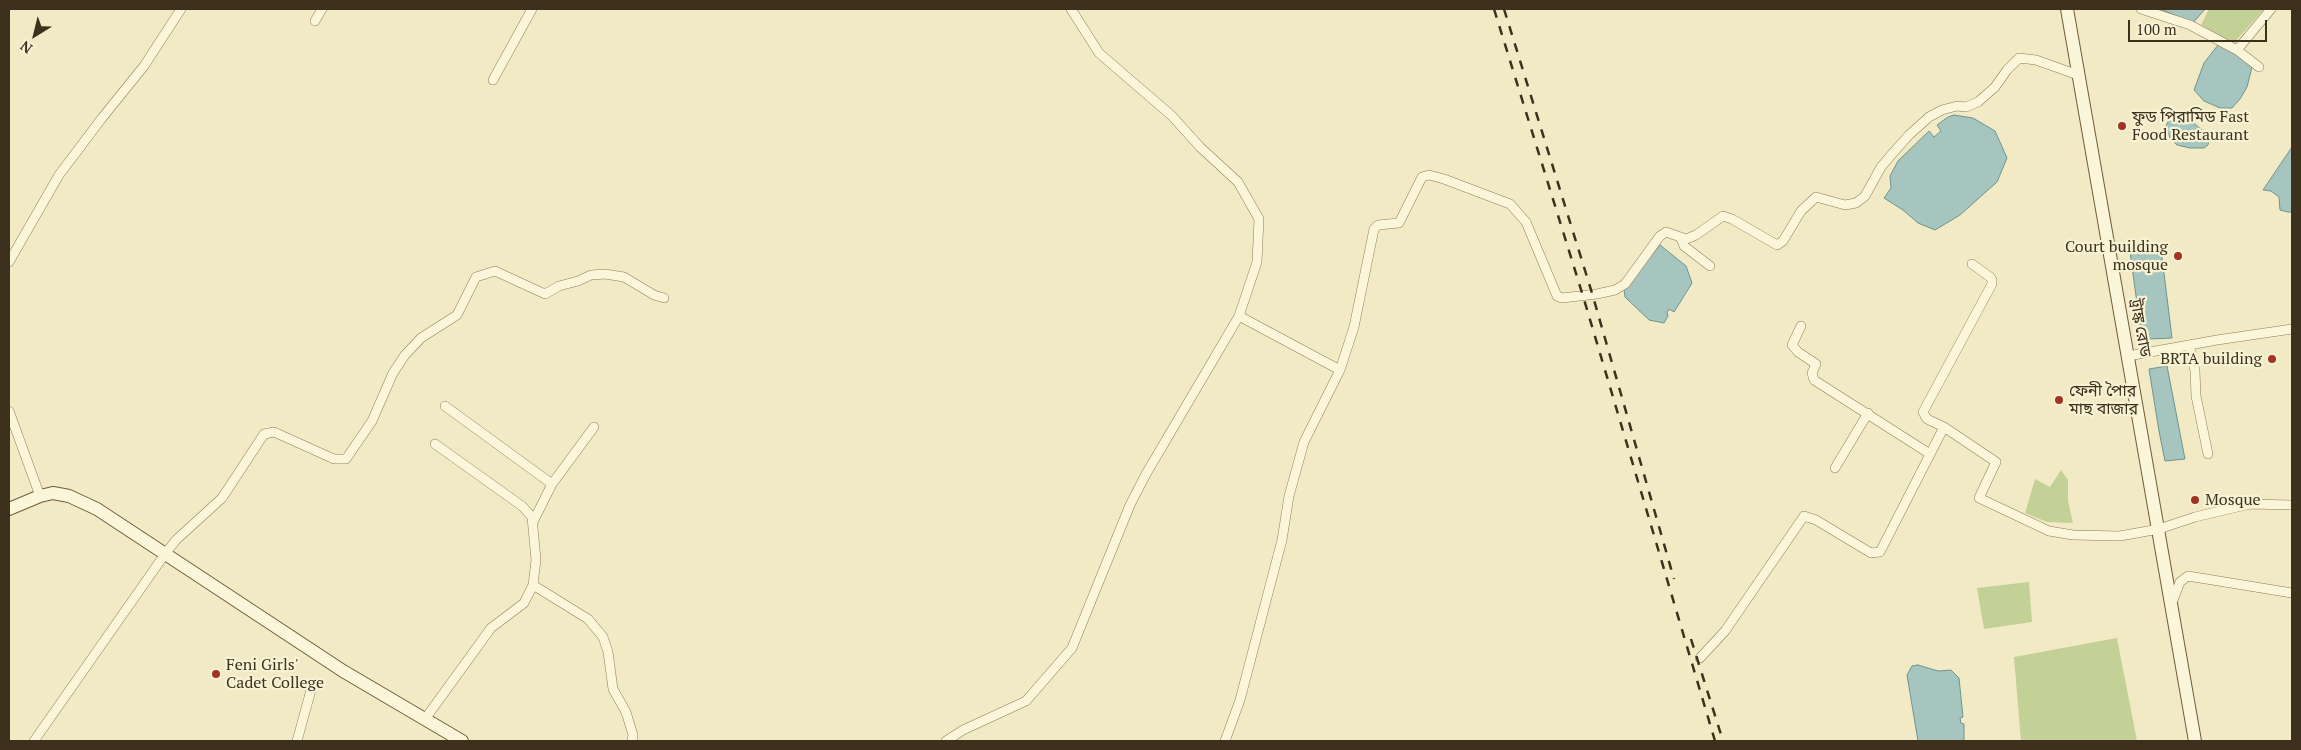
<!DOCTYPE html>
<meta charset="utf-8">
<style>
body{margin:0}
#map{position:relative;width:2301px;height:750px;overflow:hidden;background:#f2eac4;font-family:"PT Serif",serif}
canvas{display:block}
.frame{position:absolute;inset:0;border:10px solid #3d311e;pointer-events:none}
.north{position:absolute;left:10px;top:10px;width:50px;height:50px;-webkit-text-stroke:4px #f8f2d5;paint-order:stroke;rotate:216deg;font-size:14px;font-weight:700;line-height:20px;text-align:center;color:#3d311e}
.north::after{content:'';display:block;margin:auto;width:18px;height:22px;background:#3d311e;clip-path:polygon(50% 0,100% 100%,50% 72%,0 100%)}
.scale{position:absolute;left:2128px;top:20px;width:139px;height:22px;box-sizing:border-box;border:2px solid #3d311e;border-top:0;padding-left:6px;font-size:15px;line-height:18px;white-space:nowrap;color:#3d311e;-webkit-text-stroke:4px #f8f2d5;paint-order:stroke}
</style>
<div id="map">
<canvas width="2301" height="750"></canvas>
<div class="frame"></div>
<div class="north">N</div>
<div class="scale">100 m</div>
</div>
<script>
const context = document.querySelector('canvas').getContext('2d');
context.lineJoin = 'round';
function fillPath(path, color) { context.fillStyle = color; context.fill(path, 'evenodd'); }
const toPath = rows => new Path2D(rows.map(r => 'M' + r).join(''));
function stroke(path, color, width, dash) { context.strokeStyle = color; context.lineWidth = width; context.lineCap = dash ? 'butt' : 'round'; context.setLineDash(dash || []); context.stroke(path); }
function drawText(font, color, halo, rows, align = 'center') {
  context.font = font + ' "PT Serif","Noto Sans Bengali",serif'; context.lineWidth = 4.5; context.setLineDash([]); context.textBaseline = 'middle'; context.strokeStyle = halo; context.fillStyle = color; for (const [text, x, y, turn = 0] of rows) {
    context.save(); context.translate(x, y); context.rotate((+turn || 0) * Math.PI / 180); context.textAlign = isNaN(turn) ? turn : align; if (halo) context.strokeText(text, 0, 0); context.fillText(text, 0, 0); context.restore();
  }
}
const green = toPath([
 [2209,9,2264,9,2234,43,2201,25],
 [2061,470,2068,480,2068,501,2073,523,2047,522,2025,513,2035,479,2050,487],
 [2029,582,2032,622,1984,629,1977,588],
 [2117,638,2137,741,2021,741,2014,657]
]);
const water = toPath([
 [2160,9,2205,9,2193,23,2160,9],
 [2223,44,2252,67,2247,87,2240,99,2232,108,2220,108,2204,101,2194,90,2204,63,2218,45,2223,44],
 [2178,114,2185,116,2202,130,2209,140,2208,145,2204,148,2190,148,2177,145,2170,138,2166,126,2169,120,2178,114],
 [1954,115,1973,118,1995,131,2007,158,1997,182,1960,215,1935,230,1918,223,1903,210,1884,198,1891,188,1890,176,1898,161,1929,131,1934,137,1941,131,1937,125,1948,117,1954,115],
 [2292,147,2292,212,2288,212,2280,210,2279,197,2271,191,2263,190,2292,147],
 [1660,245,1686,266,1692,283,1674,312,1669,309,1667,313,1668,316,1664,323,1649,320,1625,297,1624,289,1660,245],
 [2141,249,2161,249,2172,338,2149,339,2140,325,2130,252,2141,249],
 [2167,366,2185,459,2165,461,2159,431,2149,369,2167,366],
 [1918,665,1938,671,1951,670,1959,678,1963,717,1960,718,1961,723,1964,724,1964,741,1918,741,1907,675,1912,666,1918,665]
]);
const street = toPath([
 [2141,9,2190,25,2237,50,2259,67],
 [315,21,322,9],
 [2237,50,2271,9],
 [493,80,532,9],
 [1681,238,1684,246,1710,266],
 [9,262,59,175,102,118,144,66,181,9],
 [1239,316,1340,370],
 [1801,326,1792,345,1798,352,1816,364,1812,373,1814,380,1930,454],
 [2189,345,2195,371,2196,396,2208,454],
 [2128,356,2217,340,2292,329],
 [445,406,552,484],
 [9,411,40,496],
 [1944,427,1927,419,1923,412,1992,284,1992,280,1990,277,1972,264],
 [1835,468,1868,413],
 [534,520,552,484,594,427],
 [533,585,588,619,603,637,608,652,613,689,626,712,633,735,632,741],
 [2172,603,2180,582,2188,576,2292,593],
 [1700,658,1725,631,1804,516,1816,520,1871,553,1880,552,1944,427,1996,462,1979,498,2049,531,2073,535,2120,536,2159,529,2195,517,2250,504,2292,505],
 [425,719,491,628,524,603,533,585,536,560,532,517,522,506,435,444],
 [34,741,165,554,176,540,222,498,264,434,274,432,334,459,346,459,372,421,393,373,405,355,421,338,457,315,476,277,495,271,545,294,559,286,578,281,591,275,605,274,624,277,654,295,664,298],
 [297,741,311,690],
 [946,741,963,730,1026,701,1072,648,1130,505,1146,474,1239,316,1257,262,1259,219,1238,182,1200,147,1172,116,1099,53,1071,9],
 [1225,741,1240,700,1282,540,1289,496,1304,442,1340,370,1354,327,1374,229,1378,225,1399,223,1422,177,1429,175,1444,179,1510,204,1526,222,1557,296,1562,298,1597,294,1615,290,1625,284,1660,236,1666,232,1686,239,1696,235,1723,216,1732,219,1777,245,1783,241,1801,211,1816,197,1845,205,1856,203,1865,196,1881,167,1892,154,1909,135,1929,117,1942,110,1957,106,1966,107,1978,102,1995,87,2007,70,2019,58,2036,60,2078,75]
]);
const secondary = toPath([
 [2067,9,2195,741],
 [9,509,40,496,53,493,69,496,97,509,343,671,462,741]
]);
const rail = toPath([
 [1494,9,1583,296,1715,741],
 [1504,9,1592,293,1674,579],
 [1691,639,1723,741]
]);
const markers = [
 [2122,126,5,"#a33223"],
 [2178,256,5,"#a33223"],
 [2272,359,5,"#a33223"],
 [2059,400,5,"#a33223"],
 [2195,500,5,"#a33223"],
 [216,674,5,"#a33223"]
];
const poiNames = [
 ["ফুড পিরামিড Fast",2132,117],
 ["Food Restaurant",2132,135],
 ["Court building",2168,247,"right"],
 ["mosque",2168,265,"right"],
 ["BRTA building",2262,359,"right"],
 ["ফেনী পৈার",2069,391],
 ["মাছ বাজার",2069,409],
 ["Mosque",2205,500],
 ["Feni Girls'",226,665],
 ["Cadet College",226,683]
];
const streetNames = [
 ["ট্রাঙ্ক রোড",2140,328,80]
];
fillPath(green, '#c3d197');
fillPath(water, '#a6c5bf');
stroke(water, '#6c948f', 1);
stroke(street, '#8e7c59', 10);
stroke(secondary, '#705c3c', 14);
stroke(street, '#fbf5d9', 9);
stroke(secondary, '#fbf5d9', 12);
stroke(rail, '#3d311e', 2.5, [9, 9]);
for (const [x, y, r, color] of markers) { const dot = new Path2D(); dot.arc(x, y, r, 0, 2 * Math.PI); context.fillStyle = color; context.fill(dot); stroke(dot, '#f8f2d5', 2); }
drawText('16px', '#3d311e', '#f8f2d5', poiNames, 'left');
drawText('16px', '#3d311e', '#f8f2d5', streetNames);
</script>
